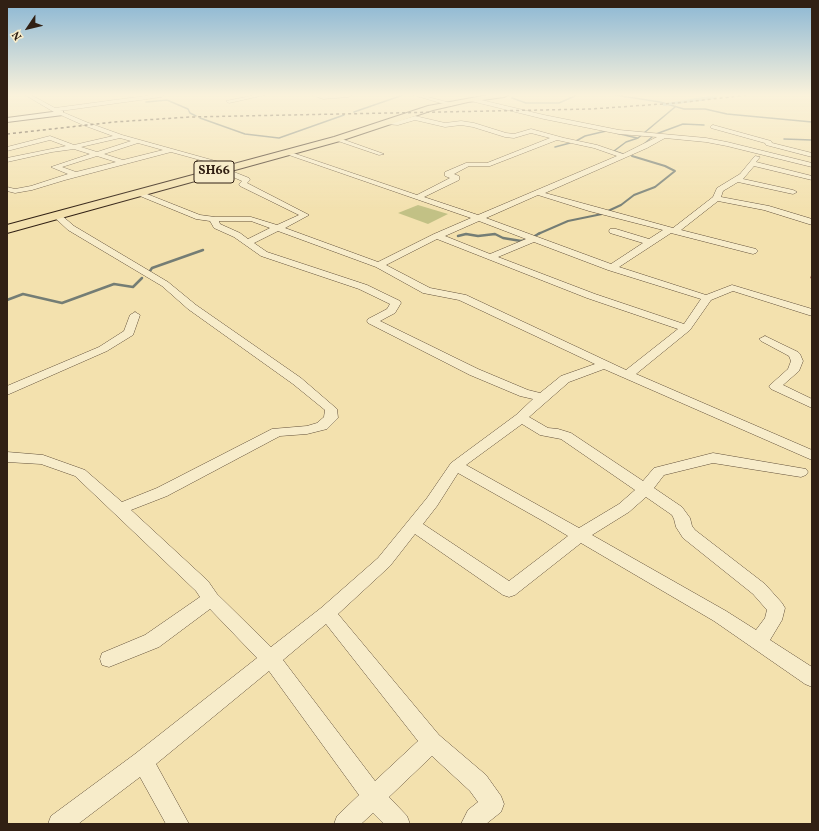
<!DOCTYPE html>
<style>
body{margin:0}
#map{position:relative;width:819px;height:831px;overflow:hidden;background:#f3e1ae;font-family:Vollkorn,serif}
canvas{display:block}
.frame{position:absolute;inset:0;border:8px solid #312014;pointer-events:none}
.north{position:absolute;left:8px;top:8px;width:40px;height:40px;-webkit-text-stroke:3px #f7ecca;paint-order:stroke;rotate:235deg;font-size:11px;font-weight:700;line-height:16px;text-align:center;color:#312014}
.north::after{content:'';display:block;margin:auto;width:14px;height:18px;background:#312014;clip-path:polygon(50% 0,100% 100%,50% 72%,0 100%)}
</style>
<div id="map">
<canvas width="819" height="831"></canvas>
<div class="frame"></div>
<div class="north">N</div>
</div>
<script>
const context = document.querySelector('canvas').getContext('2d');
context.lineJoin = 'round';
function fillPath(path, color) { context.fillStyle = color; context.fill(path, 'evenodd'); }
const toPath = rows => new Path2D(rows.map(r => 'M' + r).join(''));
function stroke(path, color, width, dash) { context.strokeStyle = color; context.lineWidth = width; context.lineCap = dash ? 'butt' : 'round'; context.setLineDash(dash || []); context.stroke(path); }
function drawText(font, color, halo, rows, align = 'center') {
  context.font = font + ' Vollkorn,serif'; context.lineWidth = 3; context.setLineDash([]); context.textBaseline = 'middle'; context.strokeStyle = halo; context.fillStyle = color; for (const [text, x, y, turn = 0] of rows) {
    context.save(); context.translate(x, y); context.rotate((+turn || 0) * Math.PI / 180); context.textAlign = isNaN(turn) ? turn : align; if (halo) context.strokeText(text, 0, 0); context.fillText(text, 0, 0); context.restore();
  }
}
const green = toPath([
 [418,205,448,214,428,224,398,213]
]);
const streamFar2 = toPath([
 [615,95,660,102,684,109,705,109,727,114,812,122],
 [512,98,526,103,559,103,577,95],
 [146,102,167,100,188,109,190,113,196,116],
 [354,112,403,95],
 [200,118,245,134,279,138,344,115],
 [616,133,637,138],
 [656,134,683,124,704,125],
 [784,139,812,140],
 [576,141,585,136,606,131],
 [644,144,652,137],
 [555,147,570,143],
 [623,154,614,151,626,142,638,138,675,107]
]);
const streamFar1 = toPath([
 [608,211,621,205,634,195,655,187,675,171,665,166,632,156],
 [538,234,568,221,602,214]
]);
const stream = toPath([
 [458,236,466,234,478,236,495,234,503,238,521,241,526,240],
 [533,237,540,233],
 [150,271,152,268,203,250],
 [7,300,23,294,62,303,114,284,133,287,142,278]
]);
const canal = toPath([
 [714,95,720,95,714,99,664,106,661,104,714,95]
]);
const street = toPath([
 [25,95,31,95,55,108,152,95,164,95,162,97,60,111,86,122,122,135,237,167,233,169,171,152,65,180,32,190,15,193,7,191,7,187,15,189,31,186,68,174,51,167,90,154,74,149,52,152,7,162,7,158,66,146,50,140,7,151,7,147,50,136,74,145,113,136,83,125,54,112,25,95],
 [120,138,131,141,97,152,81,147,120,138],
 [138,143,163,150,123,160,104,154,138,143],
 [97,156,116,162,76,172,62,167,97,156],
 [255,95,265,95,229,103,226,101,255,95],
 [312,95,352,95,349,97,323,99,312,95],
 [413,95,421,95,454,104,451,106,413,95],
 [473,98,544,115,619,130,706,138,727,142,812,163,812,167,727,146,706,142,665,138,647,148,545,193,673,228,713,197,717,188,740,174,755,156,760,157,756,162,812,176,812,180,754,166,743,179,793,190,797,192,793,194,738,182,723,191,721,197,769,206,812,219,812,225,764,210,718,201,681,230,756,249,758,251,756,253,753,254,671,233,619,267,706,295,732,285,812,309,812,316,733,291,711,300,690,330,636,374,812,450,812,460,604,369,569,382,529,417,548,428,558,429,571,433,643,481,654,468,713,453,806,469,808,472,806,475,801,477,713,463,664,475,654,488,682,507,690,518,692,526,695,530,765,584,782,603,785,608,782,620,770,640,812,667,812,687,805,684,714,621,581,543,515,595,509,597,503,595,415,534,390,566,338,614,439,735,486,775,501,796,504,804,501,812,486,824,461,824,468,810,478,802,470,791,432,756,389,797,407,816,410,824,384,824,373,813,361,824,334,824,337,816,359,795,269,671,156,764,189,824,166,824,140,777,78,824,48,824,51,816,135,754,257,658,210,609,159,647,109,667,102,665,100,659,102,653,145,635,200,597,196,591,75,476,41,464,7,462,7,452,43,455,85,470,122,502,157,488,272,429,307,426,317,423,324,417,325,410,293,384,188,309,162,286,68,230,53,216,54,214,60,214,74,226,168,282,196,305,301,378,337,409,338,418,327,429,307,434,280,436,167,496,131,510,208,581,217,594,271,647,321,608,378,558,427,498,451,463,516,415,533,399,520,396,470,375,368,323,367,321,368,319,387,309,390,304,359,289,261,256,234,237,214,228,210,221,196,219,135,194,139,192,142,192,200,215,215,217,251,217,277,225,299,215,240,186,239,184,242,181,217,170,221,168,224,168,249,178,250,180,247,183,309,215,285,228,378,262,434,234,471,218,286,154,286,152,290,152,417,195,450,178,445,176,445,172,466,163,487,163,550,138,531,133,514,138,505,137,473,127,461,125,445,127,415,120,398,125,386,124,386,122,398,121,415,116,445,123,461,121,474,123,506,133,514,134,531,129,564,138,597,145,623,154,657,137,619,134,544,119,471,101,470,100,473,98],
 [557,140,594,148,617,156,478,215,424,197,459,180,459,176,454,174,469,166,490,166,557,140],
 [538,195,589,211,663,230,649,239,616,229,610,229,609,231,610,233,643,243,611,264,486,218,538,195],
 [219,221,251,221,270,228,248,239,240,233,220,224,219,221],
 [479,221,526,239,490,254,445,236,479,221],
 [278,231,376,267,423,293,459,300,595,364,561,376,540,393,528,390,478,369,380,321,395,313,401,303,400,301,367,285,267,252,254,243,278,231],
 [437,239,587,298,678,329,626,370,466,295,430,288,386,265,437,239],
 [534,242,608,270,701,299,684,324,595,294,498,257,534,242],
 [522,424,540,435,561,439,635,490,619,504,579,528,466,465,522,424],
 [458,473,543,521,568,536,509,581,423,524,437,506,458,473],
 [646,497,672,515,674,519,676,527,683,538,753,594,767,610,765,618,756,630,726,611,592,535,629,512,646,497],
 [326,624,418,741,375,781,283,660,326,624],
 [713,125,771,141,772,143,812,153,812,157,766,145,765,143,711,128,711,126,713,125],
 [335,138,339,138,384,154,379,155,335,140,335,138],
 [135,312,140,315,133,335,107,351,7,395,7,386,99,347,124,331,130,315,135,312],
 [765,336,798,352,800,354,803,361,799,371,783,385,812,399,812,408,771,389,769,386,788,369,791,361,789,356,761,341,759,339,765,336]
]);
const secondary = toPath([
 [60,111,63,111,63,115,7,122,7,118,60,111]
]);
const primary = toPath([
 [488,95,508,95,504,97,468,102,433,110,340,141,7,233,7,225,334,137,428,106,488,95]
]);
const rail = toPath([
 [7,134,114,122,189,117,591,109,676,103,748,95]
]);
const wall = toPath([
 [812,273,812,279,810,278]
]);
const shields = [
 [214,172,40]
];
const shieldNames = [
 ["SH66",214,172]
];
fillPath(green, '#c2c185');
stroke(streamFar2, '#747d75', 1.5);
stroke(streamFar1, '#747d75', 2);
stroke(stream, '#747d75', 2.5);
fillPath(canal, '#a0bbb6');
stroke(street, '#62503a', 1);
stroke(secondary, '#312014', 2);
stroke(primary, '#312014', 2);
fillPath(street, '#f7ecca');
fillPath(secondary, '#f7ecca');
fillPath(primary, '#f3e1ae');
stroke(rail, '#312014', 1.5, [3, 3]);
fillPath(wall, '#b57461');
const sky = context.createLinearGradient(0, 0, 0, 211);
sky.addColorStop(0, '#8bb7d4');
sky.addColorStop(0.45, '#faf2db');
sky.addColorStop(1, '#faf2db00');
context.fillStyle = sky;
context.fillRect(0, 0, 819, 211);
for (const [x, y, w] of shields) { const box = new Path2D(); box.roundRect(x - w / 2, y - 11, w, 22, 3); context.fillStyle = '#f7ecca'; context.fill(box); stroke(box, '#312014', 1); }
drawText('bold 13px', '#312014', null, shieldNames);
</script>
